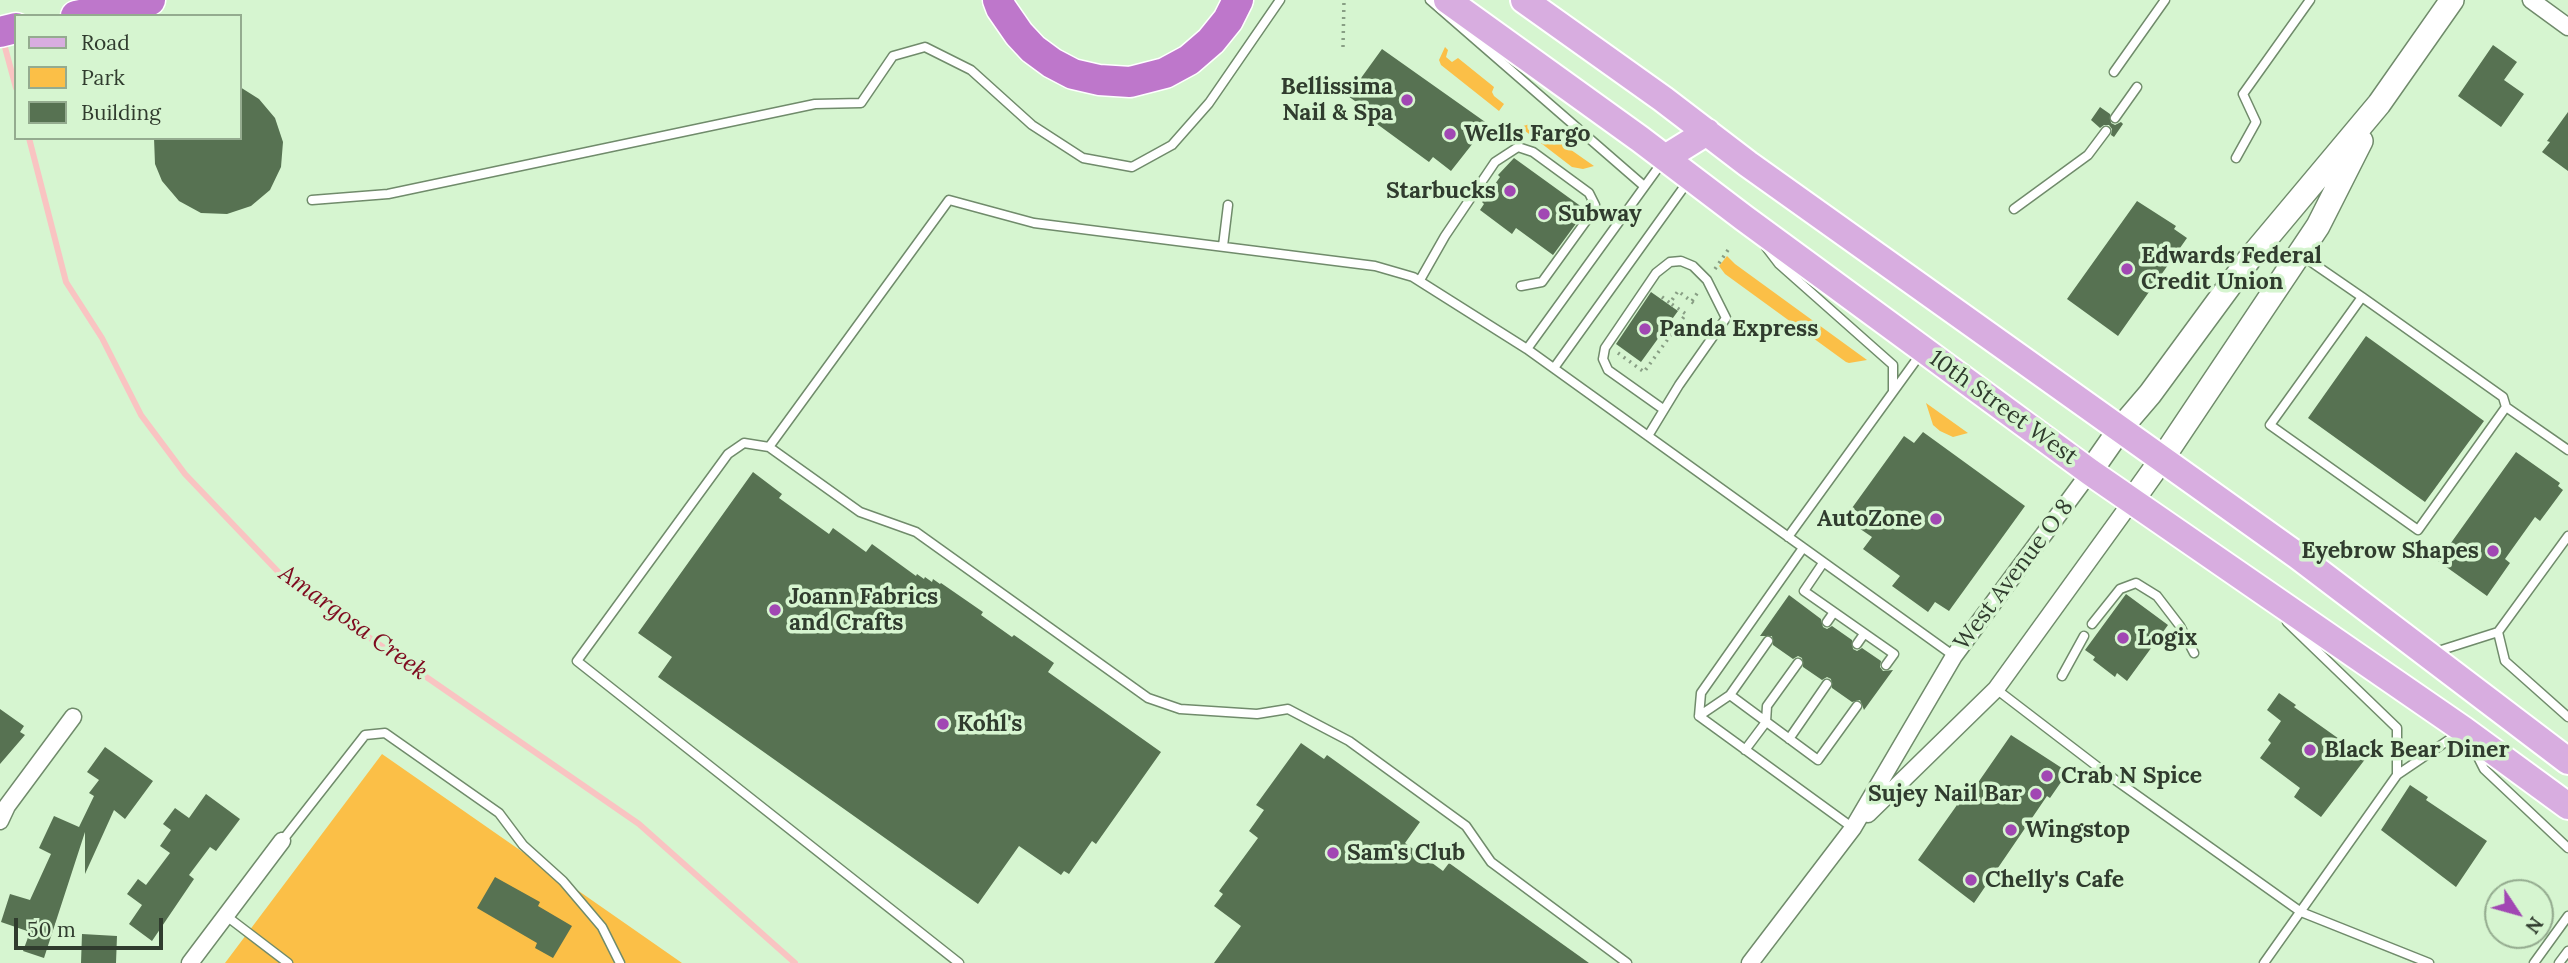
<!DOCTYPE html>
<style>
body{margin:0}
#map{position:relative;width:2568px;height:963px;overflow:hidden;background:#d6f5d0;font-family:Lora,serif}
canvas{display:block}
.legend{position:absolute;left:14px;top:14px;width:228px;height:126px;box-sizing:border-box;background:#d6f5d0;border:2px solid #94ab8f;margin:0;padding:9px 12px;list-style:none;font-size:21px;color:#303c2e}
.legend li{display:flex;align-items:center;gap:14px;height:35px}
.legend b{width:35px;border:2px solid #94ab8f}
.north{position:absolute;left:2484px;top:879px;width:70px;height:70px;box-sizing:border-box;background:#d6f5d0;border:2px solid #94ab8f;border-radius:50%;rotate:126deg;font-size:19px;font-weight:700;line-height:28px;text-align:center;color:#303c2e}
.north::after{content:'';display:block;margin:auto;width:24px;height:32px;background:#a147b3;clip-path:polygon(50% 0,100% 100%,50% 72%,0 100%)}
.scale{position:absolute;left:14px;top:918px;width:149px;height:32px;box-sizing:border-box;border:4px solid #303c2e;border-top:0;padding-left:9px;font-size:21px;line-height:24px;white-space:nowrap;color:#303c2e;-webkit-text-stroke:5px #d6f5d0;paint-order:stroke}
</style>
<div id="map">
<canvas width="2568" height="963"></canvas>
<ul class="legend">
<li><b style="height:9px;background:#d8ade0"></b>Road</li>
<li><b style="height:19px;background:#fbbf47"></b>Park</li>
<li><b style="height:19px;background:#577252"></b>Building</li>
</ul>
<div class="north">N</div>
<div class="scale">50 m</div>
</div>
<script>
const context = document.querySelector('canvas').getContext('2d');
context.lineJoin = 'round';
function fillPath(path, color) { context.fillStyle = color; context.fill(path, 'evenodd'); }
const toPath = rows => new Path2D(rows.map(r => 'M' + r).join(''));
function stroke(path, color, width, dash) { context.strokeStyle = color; context.lineWidth = width; context.lineCap = dash ? 'butt' : 'round'; context.setLineDash(dash || []); context.stroke(path); }
function drawText(font, color, halo, rows, align = 'center') {
  context.font = font + ' Lora,serif'; context.lineWidth = 7; context.setLineDash([]); context.textBaseline = 'middle'; context.strokeStyle = halo; context.fillStyle = color; for (const [text, x, y, turn = 0] of rows) {
    context.save(); context.translate(x, y); context.rotate((+turn || 0) * Math.PI / 180); context.textAlign = isNaN(turn) ? turn : align; if (halo) context.strokeText(text, 0, 0); context.fillText(text, 0, 0); context.restore();
  }
}
const green = toPath([
 [1445,47,1448,50,1446,57,1452,62,1458,58,1494,87,1492,92,1494,96,1504,104,1499,111,1441,65,1439,60],
 [1536,122,1564,145,1594,166,1583,169,1572,167,1520,127],
 [1727,256,1735,264,1867,360,1849,363,1846,362,1725,274,1719,266],
 [1926,403,1968,433,1953,437,1940,431,1933,425],
 [382,754,682,963,225,963]
]);
const stream = toPath([
 [3,40,16,88],
 [29,138,66,282,102,338,141,415,185,474,286,580,639,824,795,963]
]);
const building = toPath([
 [2493,45,2517,62,2504,80,2524,94,2501,127,2458,96],
 [1382,49,1488,124,1451,171,1433,157,1429,162,1377,124,1380,119,1348,96],
 [240,87,259,99,275,118,283,142,281,167,270,190,251,206,227,214,201,213,179,201,162,181,155,164,154,138,240,138],
 [2100,107,2110,114,2111,123,2115,125,2121,122,2123,124,2114,137,2111,135,2112,129,2109,125,2104,125,2100,128,2091,120],
 [2568,112,2568,171,2542,152,2550,142,2547,141],
 [1514,158,1586,210,1553,255,1516,228,1512,234,1480,210,1484,204,1482,202,1500,177,1498,175],
 [2137,201,2176,226,2174,229,2187,238,2118,336,2067,299],
 [1651,292,1678,311,1641,362,1616,344],
 [2366,336,2484,421,2425,502,2308,418],
 [1923,432,2025,506,1949,611,1935,602,1928,612,1892,586,1900,576,1863,549,1872,537,1853,524,1861,514,1852,508,1904,436,1914,443],
 [2516,452,2560,483,2558,486,2563,490,2540,521,2535,517,2505,559,2510,563,2487,596,2438,561],
 [753,472,782,494,779,498,829,534,833,528,866,552,872,544,916,576,917,574,924,579,925,577,932,582,933,579,940,584,941,583,983,612,981,615,1012,637,1014,635,1054,663,1048,672,1161,752,1096,844,1092,841,1069,874,1064,871,1061,875,1019,846,978,904,658,677,672,657,638,633],
 [2126,594,2168,625,2127,681,2117,673,2115,677,2093,660,2095,657,2085,650],
 [1789,595,1821,619,1823,627,1827,629,1832,626,1852,640,1853,649,1857,651,1862,648,1881,661,1880,667,1883,671,1893,670,1864,710,1860,700,1852,702,1832,688,1831,679,1827,677,1822,680,1803,667,1802,658,1798,656,1793,659,1773,645,1772,636,1760,636],
 [2279,693,2296,705,2294,707,2366,758,2321,817,2294,797,2300,788,2260,758,2271,743,2268,740,2281,721,2267,710],
 [0,709,24,726,20,732,25,735,0,764],
 [2011,735,2068,772,2050,798,2047,796,1974,903,1918,860,1957,805,1958,806,1973,785,1975,787],
 [1301,743,1324,759,1327,755,1420,822,1405,843,1443,871,1449,863,1589,963,1214,963,1241,926,1214,906,1223,894,1219,891,1258,838,1249,831,1264,810,1256,805],
 [105,747,153,781,125,819,114,810,85,874,85,832,44,958,23,951,30,932,1,922,10,894,30,900,51,854,39,848,54,816,79,827,94,796,89,793,99,780,87,772],
 [2410,785,2428,797,2426,800,2487,841,2456,887,2381,830],
 [206,794,240,819,216,851,210,847,189,875,194,879,152,941,129,924,142,905,127,894,138,879,146,885,170,853,160,846,171,830,163,824,175,808,189,818],
 [495,877,540,902,538,906,572,926,553,958,535,948,537,943,477,908],
 [82,934,117,936,116,963,81,963]
]);
const path = toPath([
 [1343,47,1344,0],
 [1715,269,1728,250],
 [1662,297,1670,303,1678,291,1696,305],
 [1692,301,1698,292],
 [1618,353,1644,372,1686,314,1670,303]
]);
const lane = toPath([
 [1430,0,1644,186],
 [2114,72,2165,0],
 [2115,118,2137,87],
 [2236,158,2256,122,2243,94,2310,0],
 [312,200,388,194,815,104,861,103,893,56,925,47,971,70,1032,125,1083,158,1132,167,1172,145,1209,103,1280,0],
 [2014,209,2088,155,2106,131],
 [1223,246,1228,205],
 [1766,247,1779,264,1893,365,1893,391],
 [2301,255,2362,297],
 [1420,280,1445,236,1495,162,1518,147,1533,152,1589,193,1595,205,1594,210,1542,282,1521,286],
 [1527,349,1663,161],
 [1554,368,1689,180],
 [2506,407,2418,530,2270,425,2362,297,2503,397,2506,407,2568,450],
 [1648,436,1679,385,1726,318,1707,280,1693,266,1681,261,1670,262,1656,273,1605,348,1603,359,1608,370,1663,409],
 [769,447,744,443,728,454,577,661,959,963],
 [1788,537,1922,352],
 [1823,563,1804,591,1894,654,1886,665],
 [1827,622,1834,612],
 [2287,622,2397,728,2397,775],
 [2092,624,2120,589,2136,583,2157,596,2180,626,2194,653],
 [2498,632,2505,661,2568,717],
 [1857,644,1864,634],
 [2432,653,2498,632,2568,536],
 [2062,676,2084,636],
 [1996,689,2107,774,2301,912,2429,963],
 [1730,695,1818,760,1857,706],
 [1699,716,1701,693,1803,548],
 [1699,716,1853,828],
 [1699,716,1730,695,1768,641],
 [1789,739,1827,684],
 [2474,749,2484,769,2568,848],
 [1745,750,1766,722,1767,706,1798,663],
 [282,841,365,735,385,733,499,813,523,845,563,881,602,927,620,963],
 [225,915,288,963],
 [1627,963,1491,862,1466,826,1349,741,1288,709,1257,714,1180,709,1148,698,916,532,860,512,769,447,949,200,1034,223,1375,266,1413,277,1527,349,1954,656],
 [2264,963,2397,775,2459,733],
 [2534,963,2568,916],
 [2559,963,2568,951]
]);
const street = toPath([
 [2531,0,2568,27],
 [1868,814,1996,689,2132,501],
 [0,821,7,806,73,717],
 [190,963,282,841],
 [1750,963,1853,828,1954,656,2090,472]
]);
const secondary = toPath([
 [2090,472,2120,429,2150,394,2250,258,2379,104,2452,0],
 [2132,501,2162,459,2318,226,2361,141]
]);
const primary = toPath([
 [1447,0,1640,139,1744,218,2090,472,2464,730,2568,806],
 [1524,0,1663,99,1748,164,2298,556,2568,761],
 [1665,158,1707,132]
]);
const highway = toPath([
 [998,0,1001,8,1019,34,1033,49,1052,63,1073,74,1099,80,1130,82,1165,73,1189,60,1211,41,1228,20,1238,0],
 [76,16,150,0],
 [0,32,16,28]
]);
const markers = [
 [1407,100,7,"#a147b3"],
 [1450,134,7,"#a147b3"],
 [1510,191,7,"#a147b3"],
 [1544,214,7,"#a147b3"],
 [2127,269,7,"#a147b3"],
 [1645,329,7,"#a147b3"],
 [1936,519,7,"#a147b3"],
 [2493,551,7,"#a147b3"],
 [775,610,7,"#a147b3"],
 [2123,638,7,"#a147b3"],
 [943,724,7,"#a147b3"],
 [2310,750,7,"#a147b3"],
 [2047,776,7,"#a147b3"],
 [2036,794,7,"#a147b3"],
 [2011,830,7,"#a147b3"],
 [1333,853,7,"#a147b3"],
 [1971,880,7,"#a147b3"]
];
const poiNames = [
 ["Bellissima",1393,87,"right"],
 ["Nail & Spa",1393,113,"right"],
 ["Wells Fargo",1464,134],
 ["Starbucks",1496,191,"right"],
 ["Subway",1558,214],
 ["Edwards Federal",2141,256],
 ["Credit Union",2141,282],
 ["Panda Express",1659,329],
 ["AutoZone",1922,519,"right"],
 ["Eyebrow Shapes",2479,551,"right"],
 ["Joann Fabrics",789,597],
 ["and Crafts",789,623],
 ["Logix",2137,638],
 ["Kohl's",957,724],
 ["Black Bear Diner",2324,750],
 ["Crab N Spice",2061,776],
 ["Sujey Nail Bar",2022,794,"right"],
 ["Wingstop",2025,830],
 ["Sam's Club",1347,853],
 ["Chelly's Cafe",1985,880]
];
const streetNames = [
 ["10th Street West",2003,408,36],
 ["West Avenue O 8",2014,575,-53]
];
const waterNames = [
 ["Amargosa Creek",353,623,36]
];
fillPath(green, '#fbbf47');
stroke(stream, '#f9c4c2', 6);
fillPath(building, '#577252');
stroke(lane, '#708b6b', 11);
stroke(street, '#708b6b', 19);
stroke(secondary, '#708b6b', 26);
stroke(primary, '#fff', 30);
stroke(highway, '#fff', 33);
stroke(path, '#889e84', 3.5, [2, 5]);
stroke(lane, '#fff', 8);
stroke(street, '#fff', 16);
stroke(secondary, '#fff', 23);
stroke(primary, '#d8ade0', 26);
stroke(highway, '#be77cb', 30);
for (const [x, y, r, color] of markers) { const dot = new Path2D(); dot.arc(x, y, r, 0, 2 * Math.PI); context.fillStyle = color; context.fill(dot); stroke(dot, '#d6f5d0', 2.5); }
drawText('bold 23px', '#303c2e', '#d6f5d0', poiNames, 'left');
drawText('23px', '#303c2e', '#d6f5d0', streetNames);
drawText('italic 24px', '#7e0a1e', '#d6f5d0', waterNames);
</script>
